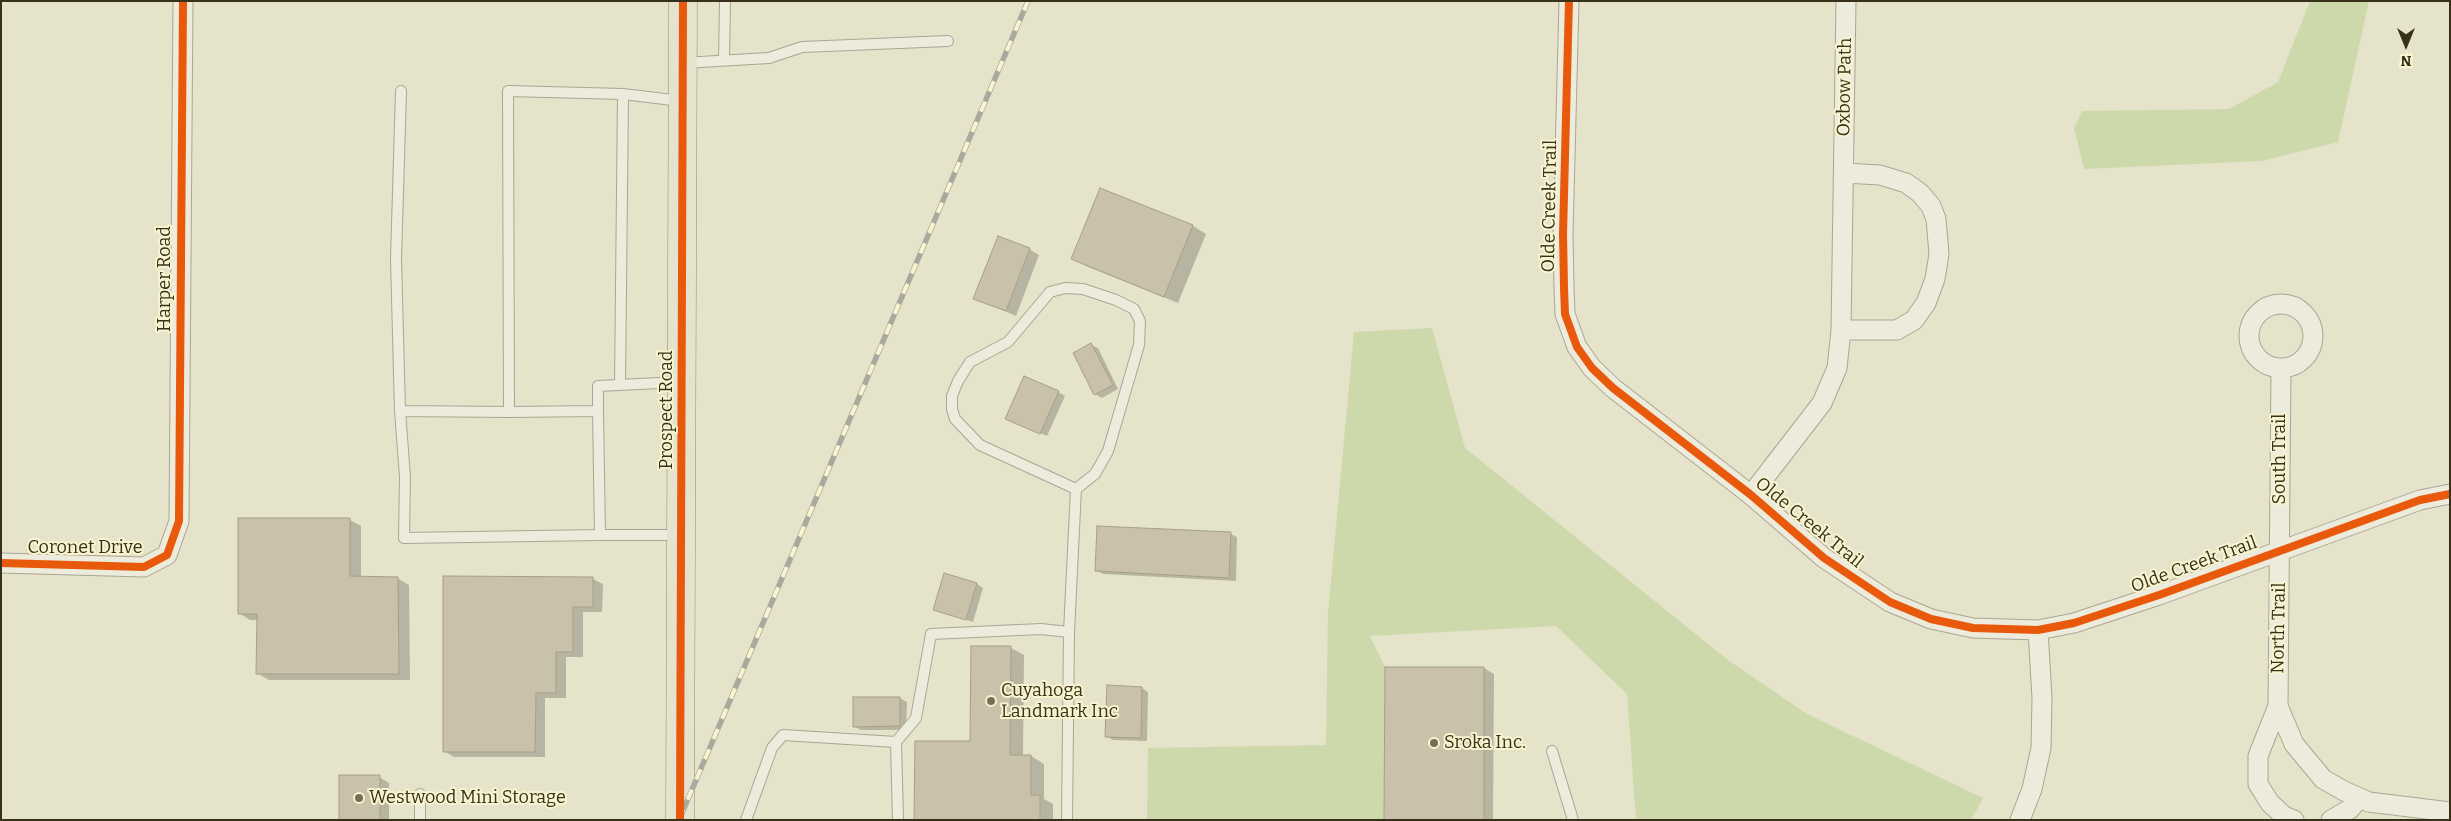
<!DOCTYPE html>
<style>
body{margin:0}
#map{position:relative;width:2451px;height:821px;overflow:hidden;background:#e5e3ca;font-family:Bitter,serif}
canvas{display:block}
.frame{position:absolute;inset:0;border:2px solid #39301b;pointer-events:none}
.north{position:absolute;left:2381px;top:20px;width:50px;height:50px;-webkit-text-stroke:4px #f8f4cf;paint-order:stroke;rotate:180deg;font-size:14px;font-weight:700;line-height:20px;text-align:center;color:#39301b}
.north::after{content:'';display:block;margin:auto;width:18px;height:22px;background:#39301b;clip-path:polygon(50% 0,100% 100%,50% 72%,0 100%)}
</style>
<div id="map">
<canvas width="2451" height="821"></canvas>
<div class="frame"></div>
<div class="north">N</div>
</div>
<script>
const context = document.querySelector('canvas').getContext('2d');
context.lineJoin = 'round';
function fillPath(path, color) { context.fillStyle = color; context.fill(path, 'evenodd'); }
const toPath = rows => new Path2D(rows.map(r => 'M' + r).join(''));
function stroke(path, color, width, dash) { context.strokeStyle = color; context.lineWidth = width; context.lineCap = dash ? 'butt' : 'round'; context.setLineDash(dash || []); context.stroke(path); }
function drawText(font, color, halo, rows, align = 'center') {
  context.font = font + ' Bitter,serif'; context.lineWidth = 4; context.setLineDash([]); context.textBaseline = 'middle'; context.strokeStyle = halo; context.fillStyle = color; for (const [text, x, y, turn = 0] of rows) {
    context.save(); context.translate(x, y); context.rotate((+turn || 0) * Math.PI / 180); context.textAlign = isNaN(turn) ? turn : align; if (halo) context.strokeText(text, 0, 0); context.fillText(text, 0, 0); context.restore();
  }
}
const green = toPath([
 [2310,1,2369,1,2338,142,2261,161,2084,169,2074,128,2082,111,2229,109,2278,82],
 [1432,328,1465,448,1728,660,1807,714,1983,798,1971,820,1636,820,1627,694,1556,626,1370,636,1385,667,1384,820,1147,820,1148,748,1326,745,1328,613,1354,332]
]);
const shadow = toPath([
 [1101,190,1193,226,1206,234,1178,303,1086,266,1073,259],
 [1029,249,1039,255,1016,316,975,298],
 [1091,345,1098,348,1118,389,1102,398,1095,394],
 [1058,392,1065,396,1047,436,1013,422],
 [350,520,361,526,361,578,397,578,409,585,410,680,269,680,257,673,258,620,250,620,239,613],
 [1231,534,1237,537,1236,581,1103,574,1096,570],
 [593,579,603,584,602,612,583,612,583,657,566,657,566,698,545,698,545,757,454,757,444,751],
 [977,584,983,588,973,622,934,609],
 [972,647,1011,648,1024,655,1023,756,1031,756,1044,764,1044,799,1053,804,1053,820,915,820,971,742],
 [1484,668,1494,674,1493,820,1386,820],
 [1142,688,1148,692,1147,741,1113,740,1106,736],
 [900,698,907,702,906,730,861,730,854,726],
 [379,777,389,783,389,820,340,820]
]);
const building = toPath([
 [1100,188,1193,225,1164,297,1071,259,1100,188],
 [998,236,1030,248,1006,311,973,299,998,236],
 [1091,343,1113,385,1094,395,1073,353,1091,343],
 [1024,376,1059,391,1040,434,1005,419,1024,376],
 [238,518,350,518,350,576,398,577,399,674,256,674,257,614,238,614,238,518],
 [1097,526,1231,532,1229,578,1095,571,1097,526],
 [944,573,977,583,966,620,933,610,944,573],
 [443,576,593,577,593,607,573,607,573,652,556,652,556,693,536,693,535,752,443,752,443,576],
 [971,646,1011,646,1010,755,1031,755,1031,795,1040,795,1040,820,914,820,915,741,970,741,971,646],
 [1385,667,1484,667,1484,820,1384,820,1385,667],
 [1107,685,1142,687,1141,738,1105,737,1107,685],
 [853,697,900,697,900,726,853,727,853,697],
 [339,775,380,775,380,820,339,820,339,775]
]);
const lane = toPath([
 [724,60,725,1],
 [683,63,769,58,802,47,948,41],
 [401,91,396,259,400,411,509,412],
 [680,382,598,386,598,411,600,535,680,535],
 [620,385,623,94,681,101],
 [400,411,405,477,404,538,600,535],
 [598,411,509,412,508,91,623,94],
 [1069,632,1076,489,1095,474,1108,451,1139,345,1140,321,1134,309,1116,300,1083,289,1065,288,1050,292,1008,342,970,362,958,381,952,396,952,409,955,419,980,445,1076,489],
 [896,742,916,718,931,634,1041,629,1069,632,1067,820],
 [1552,751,1573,820],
 [420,820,420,794],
 [746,820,772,748,783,735,896,742,898,820]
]);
const street = toPath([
 [1569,1,1563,234,1564,288,1565,314,1577,347,1592,368,1613,388,1751,495,1824,558,1890,602,1931,619,1973,628,2038,630,2074,623,2159,595,2420,500,2450,494],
 '2249 336a32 32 0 1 1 64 0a32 32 0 1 1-64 0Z',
 [1841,330,1897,330,1914,320,1926,303,1935,279,1939,254,1936,219,1931,206,1920,193,1906,183,1880,175,1844,173],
 [2281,368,2278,706,2294,744,2323,779,2344,791,2369,802,2450,812],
 [1751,495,1822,403,1837,368,1841,330,1846,1],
 [1,563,144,567,167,555,179,521,183,1],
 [2278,706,2258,756,2258,784,2270,803,2284,816,2294,820],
 [2020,820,2032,789,2041,748,2042,698,2038,630],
 [2331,820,2350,809,2359,799]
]);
const primary = toPath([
 [680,820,683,1]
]);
const rail = toPath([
 [679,820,1028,1]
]);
const cycleway = toPath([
 [1569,1,1563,234,1564,288,1565,314,1577,347,1592,368,1613,388,1751,495,1824,558,1890,602,1931,619,1973,628,2038,630,2074,623,2159,595,2420,500,2450,494],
 [1,563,144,567,167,555,179,521,183,1],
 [680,820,683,1]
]);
const markers = [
 [991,701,5,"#756f58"],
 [1434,743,5,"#756f58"],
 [359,798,5,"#756f58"]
];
const streetNames = [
 ["Oxbow Path",1845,87,-89],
 ["Olde Creek Trail",1550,206,-89],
 ["Harper Road",165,279,-90],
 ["Prospect Road",667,410,-90],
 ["South Trail",2280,459,-90],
 ["Olde Creek Trail",1809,523,39],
 ["Coronet Drive",85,548],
 ["Olde Creek Trail",2194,565,-20],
 ["North Trail",2279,628,-89]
];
const poiNames = [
 ["Cuyahoga",1001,691],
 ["Landmark Inc",1001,712],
 ["Sroka Inc.",1444,743],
 ["Westwood Mini Storage",369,798]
];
fillPath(green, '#ced9ab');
fillPath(shadow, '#0003');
fillPath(building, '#cac1ab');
stroke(building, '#a59e89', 1);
stroke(lane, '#aaa694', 12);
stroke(street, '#aaa694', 21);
stroke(primary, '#8f8c7a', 29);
stroke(lane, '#edebdc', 10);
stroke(street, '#edebdc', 19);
stroke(primary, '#e5e2cd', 28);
stroke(rail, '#aba99d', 5.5);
stroke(rail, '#f8f4cf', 4, [11]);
stroke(cycleway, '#e8590c', 8);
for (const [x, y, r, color] of markers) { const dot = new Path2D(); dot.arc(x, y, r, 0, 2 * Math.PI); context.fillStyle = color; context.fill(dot); stroke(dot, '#f8f4cf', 2); }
drawText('18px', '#39301b', '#f8f4cf', streetNames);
drawText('18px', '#39301b', '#f8f4cf', poiNames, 'left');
</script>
